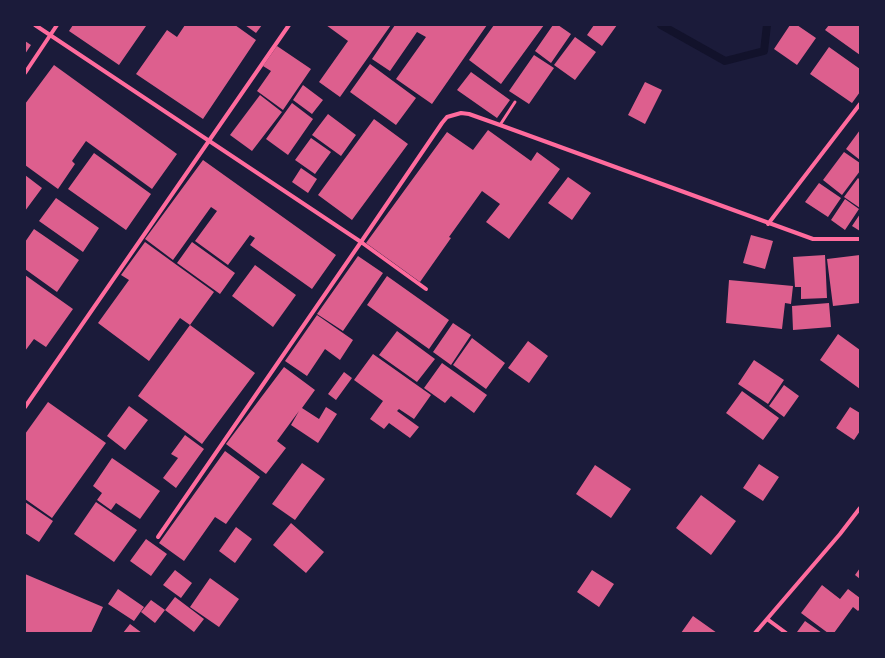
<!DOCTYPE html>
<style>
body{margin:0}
#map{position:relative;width:885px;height:658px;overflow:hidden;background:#1b1b3a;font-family:Lato,sans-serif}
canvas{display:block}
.frame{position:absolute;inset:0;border:26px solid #1b1b3a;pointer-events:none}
</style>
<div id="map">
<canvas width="885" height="658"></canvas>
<div class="frame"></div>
</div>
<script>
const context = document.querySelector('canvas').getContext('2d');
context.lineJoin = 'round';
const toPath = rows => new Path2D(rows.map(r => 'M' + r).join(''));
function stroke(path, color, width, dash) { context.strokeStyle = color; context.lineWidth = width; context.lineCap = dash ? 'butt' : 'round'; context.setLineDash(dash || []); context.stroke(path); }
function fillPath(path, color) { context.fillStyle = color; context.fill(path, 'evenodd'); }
const stream = toPath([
 [661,25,725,61,764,51,767,25]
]);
const building = toPath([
 [73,25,145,25,146,26,119,65,69,31],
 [185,25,235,25,256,40,203,119,136,74,167,30,177,37],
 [245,25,262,25,256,33],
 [326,25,391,25,340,97,319,82,348,41],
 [395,25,487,25,432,104,396,79,426,37,417,32,390,71,372,59],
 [494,25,544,25,501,84,469,60],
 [553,25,558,25,571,34,551,63,535,51],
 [594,25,617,25,602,46,587,35],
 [790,25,797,25,816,38,797,65,774,49],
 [829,25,860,25,860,55,825,30],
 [575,37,596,52,575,80,554,65],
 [25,41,31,45,25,54],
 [277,46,311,69,283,110,257,91,271,71,263,66],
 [829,47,860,69,860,92,852,103,810,74],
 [534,55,554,68,529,104,509,91],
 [370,64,416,98,396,125,350,92],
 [54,65,177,154,152,189,86,141,72,161,75,164,58,189,25,165,25,104],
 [471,72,510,100,497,118,457,90],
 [645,82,662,90,645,124,628,115],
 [303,85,323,100,312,114,293,100],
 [260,95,282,112,252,151,230,135],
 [292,103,313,119,288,155,266,139],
 [328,114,356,135,341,156,312,135],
 [374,119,408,144,352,220,318,195],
 [488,130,531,161,537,152,560,169,509,239,486,222,500,204,482,191,449,237,451,238,420,282,366,243,447,132,473,150],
 [860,130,860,160,846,149],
 [311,138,331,152,315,174,295,160],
 [844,152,860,163,860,171,842,195,823,180],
 [94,153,151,194,126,230,68,189],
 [203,160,336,255,312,289,250,245,255,238,250,235,228,265,195,241,217,211,211,207,173,260,145,239],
 [301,168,317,179,308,193,292,182],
 [25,175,42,188,25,211],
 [568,177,591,193,572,220,548,203],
 [858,178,860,180,860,208,844,197],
 [819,183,841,198,828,217,805,202],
 [56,198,99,228,83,252,39,221],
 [845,199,859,209,845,230,831,220],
 [860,214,860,231,852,226],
 [34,229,79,260,57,292,25,269,25,242],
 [751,235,773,241,765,269,743,263],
 [145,242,214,292,190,325,180,318,149,361,98,323,129,280,121,275],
 [192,242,235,273,220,294,177,263],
 [825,255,827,298,801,299,801,287,795,287,793,257],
 [860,255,860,303,833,306,827,259],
 [358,256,383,273,343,331,317,314],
 [255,265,296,295,273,327,232,296],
 [25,275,73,309,46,347,34,339,25,351],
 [387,276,449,320,429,349,367,305],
 [729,280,793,286,791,304,785,303,782,329,726,323],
 [829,303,831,327,793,330,792,306],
 [317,315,353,340,340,360,325,349,307,376,285,361],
 [453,323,471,335,451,365,433,352],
 [190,325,255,373,202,444,138,396],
 [397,331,435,359,417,382,379,355],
 [838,334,860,350,860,389,820,360],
 [472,338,505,363,486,389,453,365],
 [528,341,548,356,529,383,508,368],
 [373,354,431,395,414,419,399,409,397,411,419,427,410,438,389,423,384,429,370,419,383,401,354,380],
 [754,360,784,380,768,404,738,384],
 [442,363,487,395,474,413,451,396,445,403,424,388],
 [284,367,315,390,302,408,319,419,326,407,337,414,318,443,291,425,299,411,277,441,286,448,266,474,226,444],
 [344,372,352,378,336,400,328,394],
 [784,385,799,396,784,417,769,406],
 [742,391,779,418,763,440,726,413],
 [48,402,106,443,52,518,25,499,25,434],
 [129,406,148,420,125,450,107,436],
 [850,407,860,413,860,431,854,440,836,428],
 [185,435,204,449,176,488,163,478,178,458,171,454],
 [225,451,260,477,226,524,215,517,184,561,159,543],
 [112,458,160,491,140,519,116,503,111,510,97,500,102,493,93,486],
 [302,463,325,479,295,520,272,504],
 [759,464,779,477,763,501,743,488],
 [595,465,631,489,611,518,576,494],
 [701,495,736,521,711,555,676,528],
 [25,502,53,521,39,542,25,533],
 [96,502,137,530,114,562,74,534],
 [291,523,324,552,306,573,273,545],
 [236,527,252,539,235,563,219,551],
 [146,539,167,554,151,576,130,561],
 [860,568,860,579,855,575],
 [175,570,192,583,181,598,163,585],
 [592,570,614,584,599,607,577,592],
 [25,574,103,607,91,633,25,633],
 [210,578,239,599,219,627,190,607],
 [822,585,840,599,848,589,860,598,860,609,858,611,853,607,834,633,828,633,801,613],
 [118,589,144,607,134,621,108,604],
 [175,597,204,619,194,632,165,610],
 [151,600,165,610,155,623,141,612],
 [693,616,717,633,681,633],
 [805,621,822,633,797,632],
 [130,624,142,633,123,633]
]);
const service = toPath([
 [500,125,515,102]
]);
const minor = toPath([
 [35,25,361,242,442,123,447,117,461,113,469,114,500,125,813,239,860,239],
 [25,73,57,25],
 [768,224,860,104],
 [25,407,289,25],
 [158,537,361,242,426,289],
 [767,619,786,633],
 [755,633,840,534,860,508]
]);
stroke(stream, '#12122b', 8);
fillPath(building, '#dd5f8e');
stroke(service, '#ff6b9d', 3);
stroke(minor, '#ff6b9d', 4);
</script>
